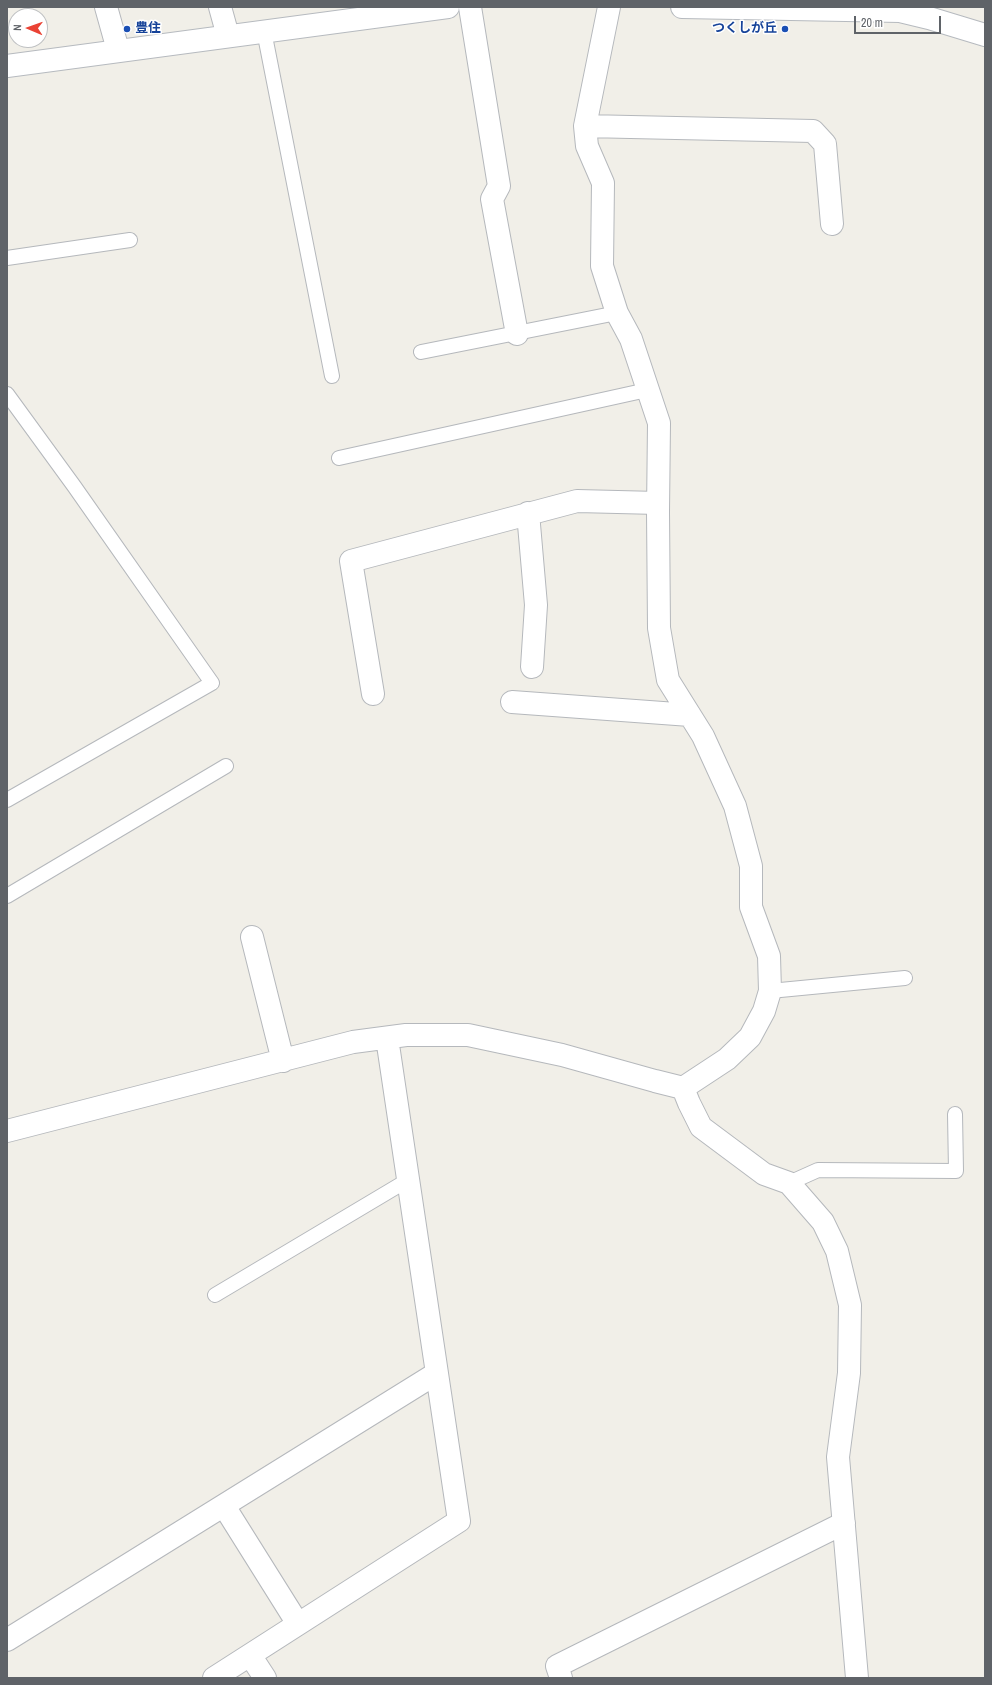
<!DOCTYPE html>
<meta charset="utf-8">
<style>
body{margin:0}
#map{position:relative;width:992px;height:1685px;overflow:hidden;background:#f1efe8;font-family:"Archivo Narrow",sans-serif}
canvas{display:block}
.frame{position:absolute;inset:0;border:8px solid #5f6368;pointer-events:none}
.north{position:absolute;left:8px;top:8px;width:40px;height:40px;box-sizing:border-box;background:#fff;border:1px solid #bfc1c3;border-radius:50%;rotate:272deg;font-size:11px;font-weight:700;line-height:16px;text-align:center;color:#5f6368}
.north::after{content:'';display:block;margin:auto;width:14px;height:18px;background:#ea4335;clip-path:polygon(50% 0,100% 100%,50% 72%,0 100%)}
.scale{position:absolute;left:854px;top:16px;width:87px;height:18px;box-sizing:border-box;border:2px solid #5f6368;border-top:0;padding-left:5px;font-size:12px;line-height:14px;white-space:nowrap;color:#5f6368;-webkit-text-stroke:3px #fff;paint-order:stroke}
</style>
<div id="map">
<canvas width="992" height="1685"></canvas>
<div class="frame"></div>
<div class="north">N</div>
<div class="scale">20 m</div>
</div>
<script>
const context = document.querySelector('canvas').getContext('2d');
context.lineJoin = 'round';
const toPath = rows => new Path2D(rows.map(r => 'M' + r).join(''));
function stroke(path, color, width, dash) { context.strokeStyle = color; context.lineWidth = width; context.lineCap = dash ? 'butt' : 'round'; context.setLineDash(dash || []); context.stroke(path); }
function drawText(font, color, halo, rows, align = 'center') {
  context.font = font + ' "Archivo Narrow","Noto Sans JP",sans-serif'; context.lineWidth = 3; context.setLineDash([]); context.textBaseline = 'middle'; context.strokeStyle = halo; context.fillStyle = color; for (const [text, x, y, turn = 0] of rows) {
    context.save(); context.translate(x, y); context.rotate((+turn || 0) * Math.PI / 180); context.textAlign = isNaN(turn) ? turn : align; if (halo) context.strokeText(text, 0, 0); context.fillText(text, 0, 0); context.restore();
  }
}
const lane = toPath([
 [264,31,332,376],
 [7,258,130,240],
 [421,352,617,313],
 [7,394,74,486,212,683,7,800],
 [339,458,647,390],
 [7,896,226,766],
 [770,991,905,978],
 [789,1183,818,1170,956,1171,955,1114],
 [215,1295,408,1180]
]);
const street = toPath([
 [106,7,118,50],
 [220,7,228,36],
 [470,7,499,186,492,199,517,334],
 [585,126,813,131,825,144,832,224],
 [528,513,536,605,532,667],
 [373,694,351,561,577,501,658,503],
 [512,702,690,715],
 [252,937,283,1061],
 [683,1088,689,1103,701,1127,764,1174,789,1183,823,1222,837,1251,850,1305,849,1373,838,1457,857,1678],
 [7,1131,353,1042,406,1035,468,1035,562,1055,655,1081,683,1088,727,1059,750,1037,764,1011,770,991,769,956,751,907,751,866,735,806,703,736,668,680,659,628,658,512,659,423,631,339,617,313,602,266,603,183,587,146,585,126,609,7],
 [224,1506,298,1624],
 [7,1640,437,1373],
 [250,1655,265,1678],
 [214,1678,459,1521,387,1038],
 [561,1678,557,1666,844,1523]
]);
const secondary = toPath([
 [682,7,900,11,929,18,985,35],
 [7,66,448,7]
]);
const markers = [
 [127,29,4,"#1a4fb4"],
 [785,29,4,"#1a4fb4"]
];
const transitNames = [
 ["豊住",135,29],
 ["つくしが丘",777,29,"right"]
];
stroke(lane, '#b5b8bc', 16);
stroke(street, '#b5b8bc', 24);
stroke(secondary, '#b6babf', 24);
stroke(lane, '#fff', 14);
stroke(street, '#fff', 22);
stroke(secondary, '#fff', 22);
for (const [x, y, r, color] of markers) { const dot = new Path2D(); dot.arc(x, y, r, 0, 2 * Math.PI); context.fillStyle = color; context.fill(dot); stroke(dot, '#fff', 1.5); }
drawText('bold 13px', '#164399', '#fff', transitNames, 'left');
</script>
